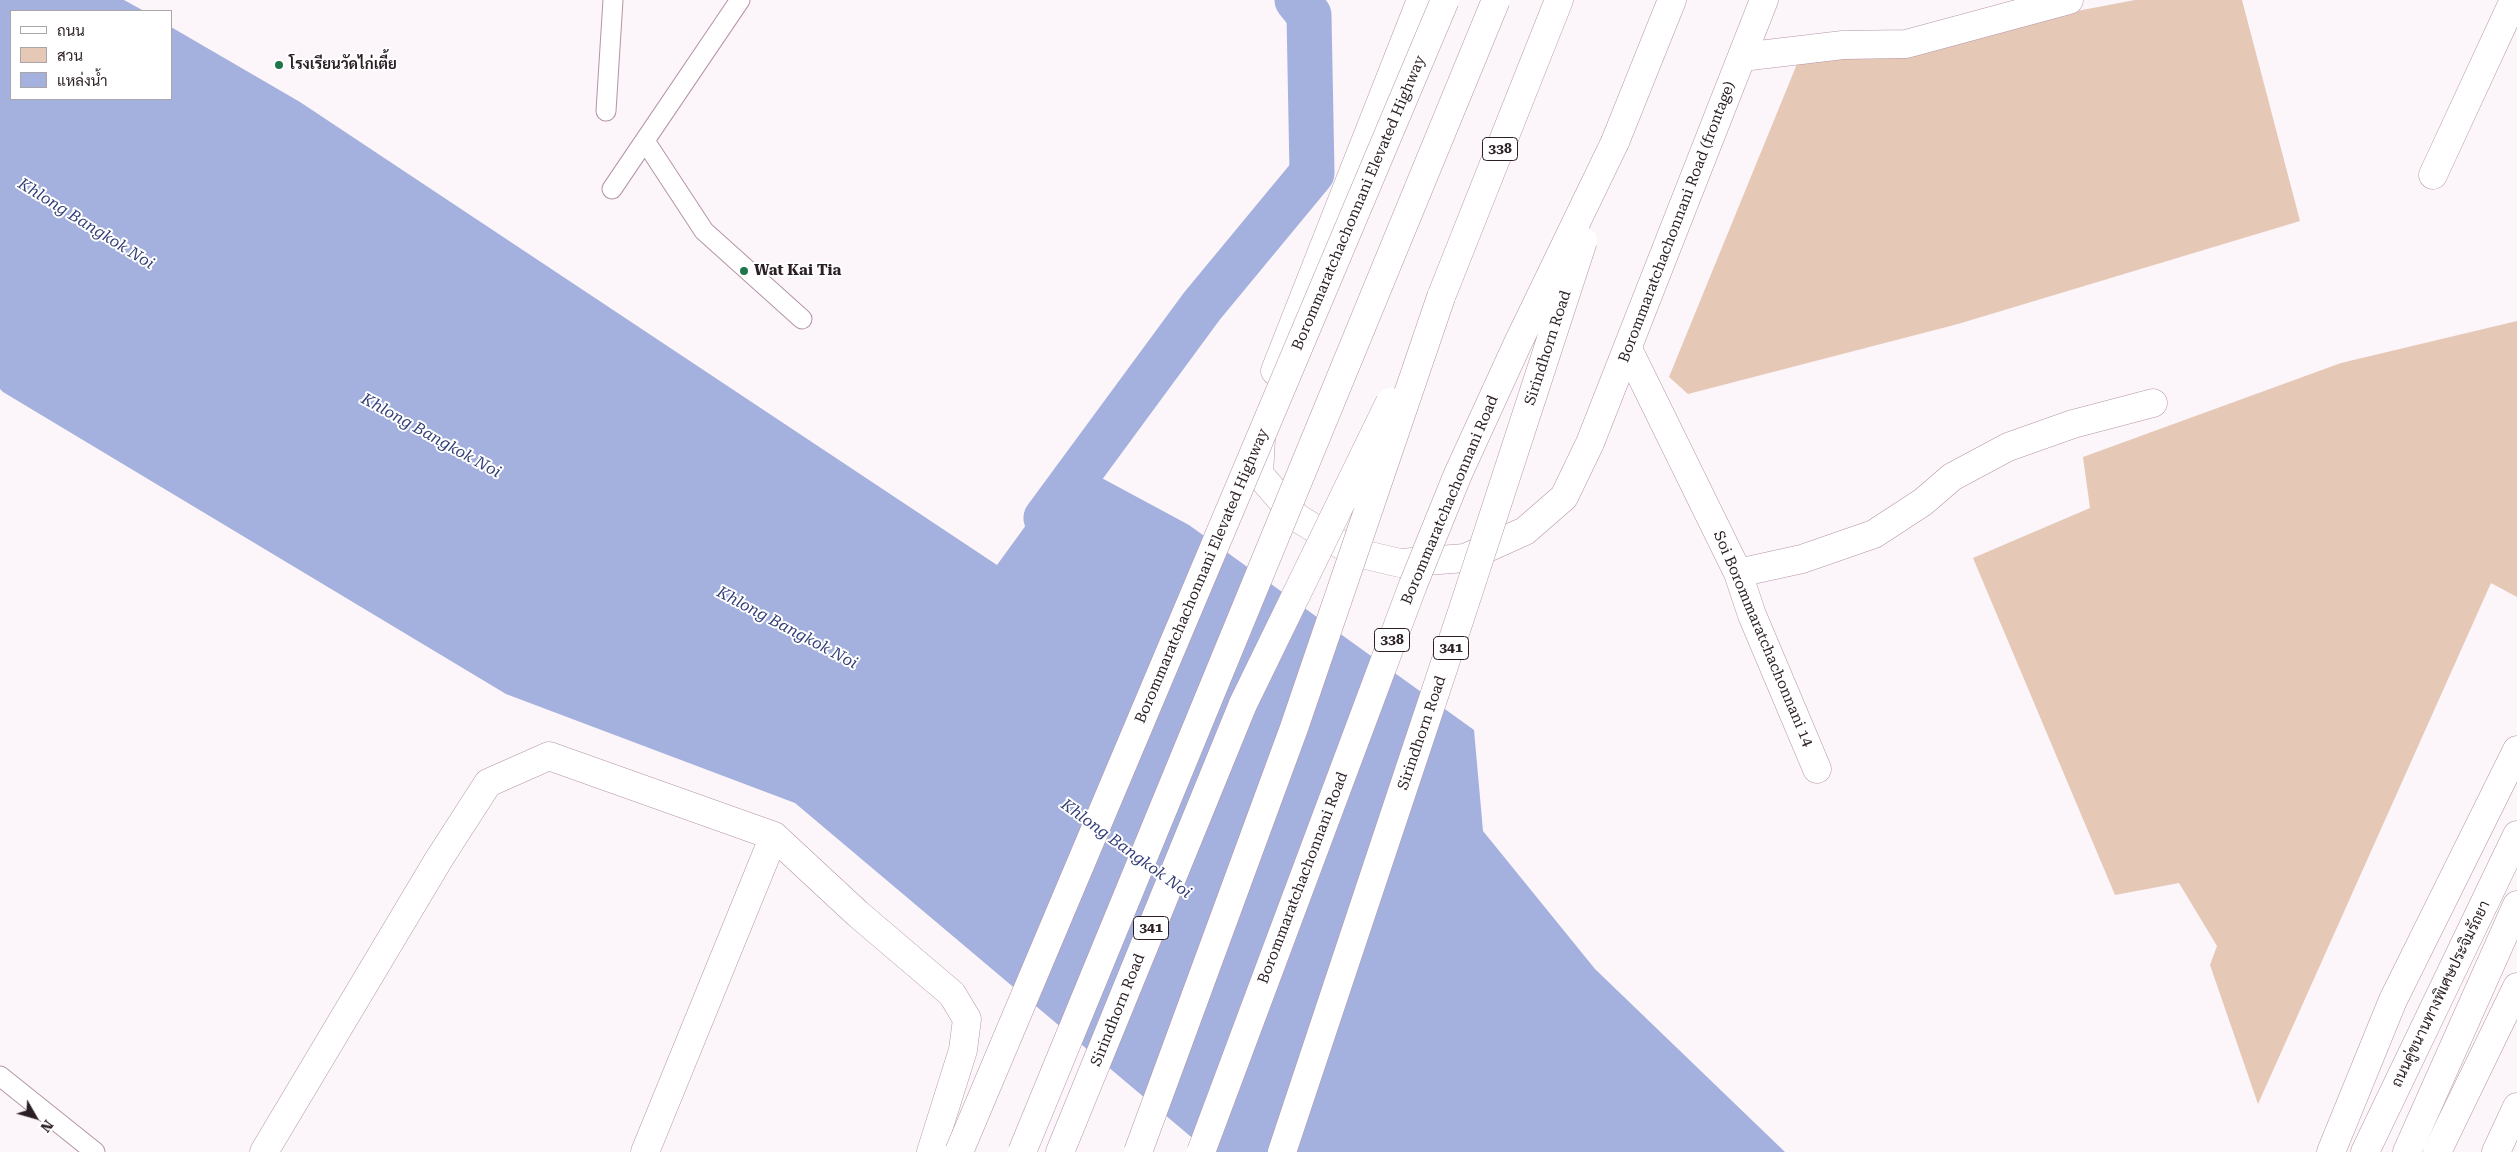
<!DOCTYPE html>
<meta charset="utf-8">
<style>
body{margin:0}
#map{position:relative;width:2517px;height:1152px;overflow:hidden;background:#fcf5f9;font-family:"Roboto Serif",Sarabun,serif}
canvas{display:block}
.legend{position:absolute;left:10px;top:10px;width:162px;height:90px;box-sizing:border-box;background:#fff;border:1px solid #aaa5a8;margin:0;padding:6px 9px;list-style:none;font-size:15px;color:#2b1f26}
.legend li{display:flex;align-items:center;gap:10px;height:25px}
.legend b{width:25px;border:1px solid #aaa5a8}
.north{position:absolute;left:10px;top:1092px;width:50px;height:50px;-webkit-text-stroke:4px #fff;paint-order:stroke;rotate:128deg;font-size:14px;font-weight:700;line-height:20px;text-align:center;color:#2b1f26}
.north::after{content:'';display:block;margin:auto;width:18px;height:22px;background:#2b1f26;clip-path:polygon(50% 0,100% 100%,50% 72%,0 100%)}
</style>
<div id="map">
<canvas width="2517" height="1152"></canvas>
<ul class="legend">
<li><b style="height:6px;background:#fff"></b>ถนน</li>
<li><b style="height:14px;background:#e6c8b7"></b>สวน</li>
<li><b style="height:14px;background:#a4b1de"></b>แหล่งน้ำ</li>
</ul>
<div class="north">N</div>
</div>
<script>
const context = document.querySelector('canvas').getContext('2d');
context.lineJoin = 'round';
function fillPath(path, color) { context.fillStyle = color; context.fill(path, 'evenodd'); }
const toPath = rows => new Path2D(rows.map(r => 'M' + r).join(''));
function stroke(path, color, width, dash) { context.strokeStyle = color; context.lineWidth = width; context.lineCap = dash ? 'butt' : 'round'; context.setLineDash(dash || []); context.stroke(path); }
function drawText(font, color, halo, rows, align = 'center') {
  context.font = font + ' "Roboto Serif",Sarabun,serif'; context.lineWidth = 4; context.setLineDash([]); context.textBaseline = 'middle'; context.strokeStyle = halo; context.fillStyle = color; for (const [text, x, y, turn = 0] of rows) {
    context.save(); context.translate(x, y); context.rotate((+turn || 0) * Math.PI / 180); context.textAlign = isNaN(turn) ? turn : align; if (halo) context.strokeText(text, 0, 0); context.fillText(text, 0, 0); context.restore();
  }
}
const green = toPath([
 [2135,0,2242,0,2300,221,1958,324,1688,394,1669,377,1797,64],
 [2517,321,2517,597,2491,583,2258,1104,2210,965,2217,946,2179,883,2115,895,1973,558,2090,508,2083,457,2341,363]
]);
const water = toPath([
 [0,0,124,0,144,11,11,11,11,99,171,99,171,27,300,102,997,565,1072,462,1189,525,1474,730,1483,831,1595,969,1785,1152,1209,1152,795,803,506,694,3,392,0,389]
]);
const canal = toPath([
 [1046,518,1202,306,1312,173,1309,15,1297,0]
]);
const lane = toPath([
 [606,111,613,0],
 [645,141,704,231,802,319],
 [612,189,740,0],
 [0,1076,95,1152]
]);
const street = toPath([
 [1742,57,1843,45,1906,44,2069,0],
 [2433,175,2514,0],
 [1628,349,1738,573,1752,615,1817,769],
 [1738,573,1802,559,1874,534,1923,502,1952,477,2008,447,2073,424,2153,403],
 [264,1152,439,859,488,783,549,756,774,836,858,914,952,994,967,1019,963,1050,931,1152],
 [645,1152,774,836]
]);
const secondary = toPath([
 [1275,371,1421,0],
 [1261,439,1259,474,1296,517,1353,552,1400,563,1465,558,1525,531,1564,497,1590,443,1764,0],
 [2331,1152,2393,1000,2517,750],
 [2365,1152,2517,835],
 [2437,1152,2517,987]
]);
const primary = toPath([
 [1615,142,1672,0],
 [1441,297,1559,0],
 [1060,1152,1243,704]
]);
const highway = toPath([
 [2407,1152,2517,905],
 [2496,1152,2517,1107]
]);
const primaryBridge = toPath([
 [1243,704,1390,402],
 [959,1152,1445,0],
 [1022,1152,1496,0],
 [1138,1152,1294,728,1441,297],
 [1201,1152,1413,585,1458,474,1517,345,1615,142],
 [1282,1152,1461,615,1583,241]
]);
const markers = [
 [279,65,5,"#1e764a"],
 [744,271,5,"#1e764a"]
];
const shields = [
 [1500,149,35],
 [1392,640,35],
 [1451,648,35],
 [1151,928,35]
];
const shieldNames = [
 ["338",1500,149],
 ["338",1392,640],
 ["341",1451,648],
 ["341",1151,928]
];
const poiNames = [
 ["โรงเรียนวัดไก่เตี้ย",289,65],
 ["Wat Kai Tia",754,271]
];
const streetNames = [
 ["Borommaratchachonnani Elevated Highway",1359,203,-67],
 ["Borommaratchachonnani Road (frontage)",1677,222,-69],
 ["Sirindhorn Road",1548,348,-72],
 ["Borommaratchachonnani Road",1450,500,-67],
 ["Borommaratchachonnani Elevated Highway",1202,576,-67],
 ["Soi Borommaratchachonnani 14",1763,639,67],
 ["Sirindhorn Road",1422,733,-71],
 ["Borommaratchachonnani Road",1303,878,-69],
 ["ถนนคู่ขนานทางพิเศษประจิมรัถยา",2441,994,-64],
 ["Sirindhorn Road",1118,1010,-68]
];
const waterNames = [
 ["Khlong Bangkok Noi",86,224,32],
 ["Khlong Bangkok Noi",431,436,29],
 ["Khlong Bangkok Noi",787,628,28],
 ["Khlong Bangkok Noi",1126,849,36]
];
fillPath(green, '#e6c8b7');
fillPath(water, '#a4b1de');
stroke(canal, '#a4b1de', 45);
stroke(lane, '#b495a7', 21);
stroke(street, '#b495a7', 29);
stroke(secondary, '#b495a7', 29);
stroke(primary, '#b495a7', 29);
stroke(highway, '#b495a7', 29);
stroke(lane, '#fff', 19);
stroke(street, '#fff', 28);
stroke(secondary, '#fff', 28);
stroke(primary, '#fff', 28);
stroke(highway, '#fff', 28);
stroke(primaryBridge, '#b495a7', 29, []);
stroke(primaryBridge, '#fff', 28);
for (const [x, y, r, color] of markers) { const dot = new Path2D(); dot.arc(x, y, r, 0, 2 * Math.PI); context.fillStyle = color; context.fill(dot); stroke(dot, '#fff', 2); }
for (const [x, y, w] of shields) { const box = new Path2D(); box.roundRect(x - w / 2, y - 11.5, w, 23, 4); context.fillStyle = '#fff'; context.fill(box); stroke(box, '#2b1f26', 1); }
drawText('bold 14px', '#2b1f26', null, shieldNames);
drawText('bold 15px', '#2b1f26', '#fff', poiNames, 'left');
drawText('15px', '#2b1f26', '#fff', streetNames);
drawText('italic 16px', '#333e77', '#fff', waterNames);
</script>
